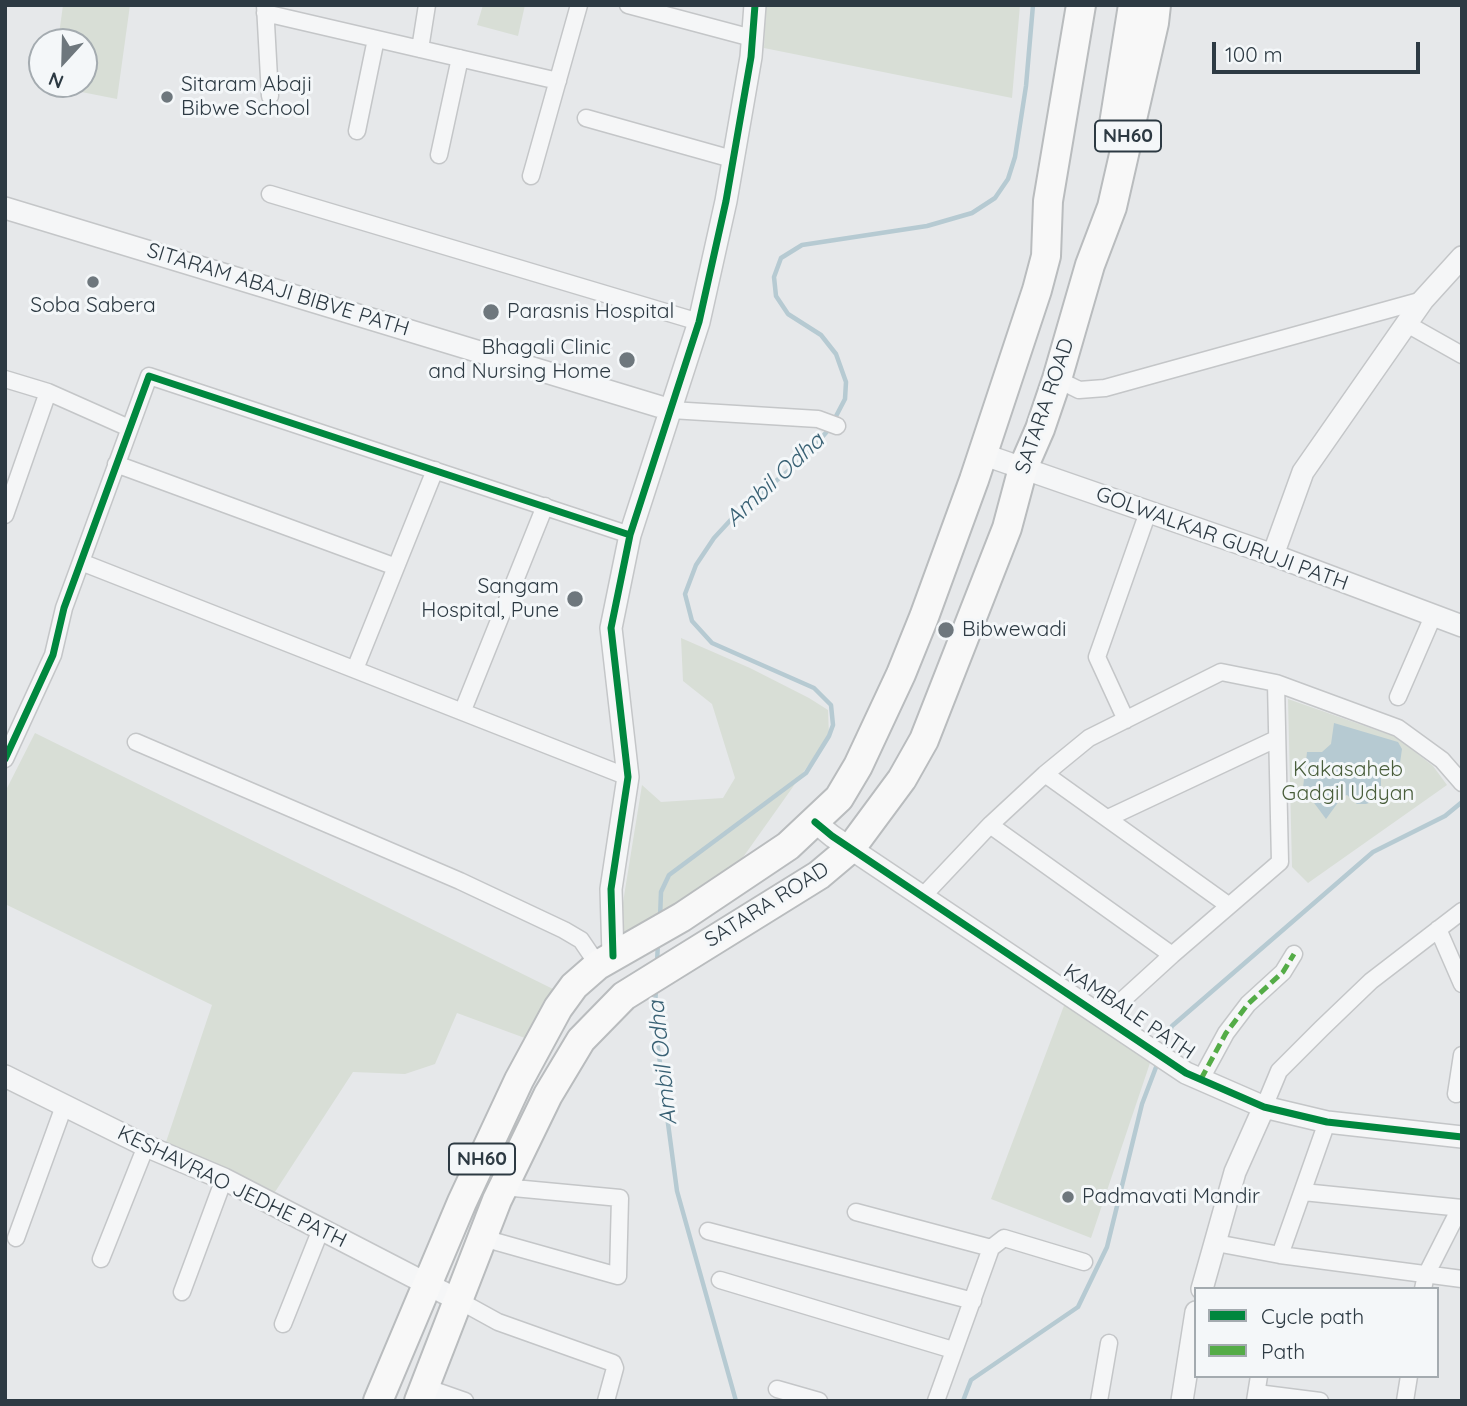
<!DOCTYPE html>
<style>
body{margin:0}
#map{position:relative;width:1467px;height:1406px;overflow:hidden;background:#e6e8ea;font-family:Quicksand,sans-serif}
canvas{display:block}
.frame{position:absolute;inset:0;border:7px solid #2d3a43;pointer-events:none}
.legend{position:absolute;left:1194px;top:1287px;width:245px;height:91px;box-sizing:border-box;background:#f4f7f9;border:2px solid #a4abb0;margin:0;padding:9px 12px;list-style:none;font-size:21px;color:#2d3a43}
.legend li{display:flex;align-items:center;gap:14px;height:35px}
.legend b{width:35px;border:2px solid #a4abb0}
.north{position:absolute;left:28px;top:28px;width:70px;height:70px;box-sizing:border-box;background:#f4f7f9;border:2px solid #a4abb0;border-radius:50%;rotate:202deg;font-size:19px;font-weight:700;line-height:28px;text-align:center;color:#2d3a43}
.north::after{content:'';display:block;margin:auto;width:24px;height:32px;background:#6e777d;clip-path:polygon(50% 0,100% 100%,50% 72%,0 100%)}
.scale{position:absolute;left:1212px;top:42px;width:208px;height:32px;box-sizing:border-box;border:4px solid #2d3a43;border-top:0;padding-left:9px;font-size:21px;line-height:24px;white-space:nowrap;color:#2d3a43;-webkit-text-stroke:5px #f4f7f9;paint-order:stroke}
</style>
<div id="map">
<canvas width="1467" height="1406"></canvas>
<div class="frame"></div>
<ul class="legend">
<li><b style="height:9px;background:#00873e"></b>Cycle path</li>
<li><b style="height:9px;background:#54ac47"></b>Path</li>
</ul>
<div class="north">N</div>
<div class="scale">100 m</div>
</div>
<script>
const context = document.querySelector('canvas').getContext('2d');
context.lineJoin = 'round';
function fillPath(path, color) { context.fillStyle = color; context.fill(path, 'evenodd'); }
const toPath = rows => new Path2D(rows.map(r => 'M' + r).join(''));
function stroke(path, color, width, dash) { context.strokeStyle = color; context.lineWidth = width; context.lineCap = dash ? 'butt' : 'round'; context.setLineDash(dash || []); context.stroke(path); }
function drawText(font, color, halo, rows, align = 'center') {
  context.font = font + ' Quicksand,sans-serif'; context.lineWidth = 6; context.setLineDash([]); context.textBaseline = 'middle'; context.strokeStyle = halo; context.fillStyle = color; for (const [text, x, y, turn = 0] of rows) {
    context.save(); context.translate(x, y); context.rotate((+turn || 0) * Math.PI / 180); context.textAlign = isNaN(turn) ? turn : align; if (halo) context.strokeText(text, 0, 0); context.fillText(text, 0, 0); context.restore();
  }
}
const green = toPath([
 [63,5,130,5,117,99,51,86,84,84,84,42,58,42],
 [483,5,525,5,518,36,477,25],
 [766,5,1020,5,1012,98,764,48],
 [681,638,750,668,809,698,828,710,829,736,734,870,625,937,619,927,642,785,661,802,723,798,735,778,712,704,683,681],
 [1288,699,1396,737,1433,766,1447,785,1308,883,1292,867],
 [35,733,555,990,533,1041,457,1013,435,1064,405,1074,353,1072,273,1195,164,1148,212,1005,5,904,5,792],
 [1065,1003,1151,1060,1091,1238,991,1199]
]);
const water = toPath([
 [1334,723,1398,742,1402,749,1398,777,1395,779,1383,773,1381,777,1381,793,1378,800,1366,804,1357,804,1347,795,1342,797,1326,819,1303,788,1307,752,1322,752,1331,744]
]);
const stream = toPath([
 [834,420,845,399,846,382,836,354,821,335,788,314,776,296,774,277,781,258,802,245,927,226,972,213,995,198,1008,179,1015,157,1026,86,1033,5],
 [660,918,661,892,669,875,806,773,829,736,833,725,831,705,814,688,712,643,692,621,685,594,696,565,714,538,738,512,804,458,830,428],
 [657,964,658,941],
 [656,990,654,1018,677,1191,736,1401],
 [1162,1050,1172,1026,1373,852,1445,816,1462,802],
 [963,1401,971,1380,1078,1307,1107,1247,1142,1104,1158,1062]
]);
const minor = toPath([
 [265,5,270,96],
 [628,5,752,38],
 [265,13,558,81],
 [420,49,427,5],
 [586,118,732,159],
 [357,131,376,39],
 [439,155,460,58],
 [531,176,579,5],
 [270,194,699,322],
 [1407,324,1462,355],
 [5,379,48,392,129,428],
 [1057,379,1079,390,1105,388,1423,300],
 [671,410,818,419,837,426],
 [116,464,396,567],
 [5,515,48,392],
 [81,562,628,777],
 [355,669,435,470],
 [1398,697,1434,614],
 [463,710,545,506],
 [1126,720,1097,657,1148,512],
 [136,742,460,881,564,930,581,940,598,965],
 [5,759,53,655,64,608,149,376,630,535],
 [1045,774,1228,905],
 [1108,818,1276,739],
 [990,825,1172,955,1280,862,1276,683],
 [923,896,990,825,1045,774,1089,738,1221,672,1276,683,1398,728,1442,760,1462,783],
 [1438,929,1462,984],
 [1104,1017,1172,955],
 [1201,1079,1226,1033,1248,1004,1283,972,1294,954],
 [1456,1094,1462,1055],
 [1264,1107,1279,1071,1322,1028,1371,981,1462,911],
 [1303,1192,1462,1208],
 [856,1212,991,1248],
 [708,1231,973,1301],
 [16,1238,64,1106],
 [483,1238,618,1276,620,1198,503,1187],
 [1216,1243,1280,1255,1462,1279],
 [1280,1255,1327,1122],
 [101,1259,146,1146],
 [720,1280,953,1350],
 [1423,1289,1426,1275,1460,1208],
 [182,1292,224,1179],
 [458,1300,498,1322,613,1363,615,1368,606,1401],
 [283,1324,321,1229],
 [425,1387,465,1401],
 [777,1389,819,1401],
 [1257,1393,1320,1401],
 [936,1401,991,1248,1004,1238,1084,1262],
 [1099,1401,1109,1343],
 [1255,1401,1259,1376],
 [1405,1401,1409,1376]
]);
const tertiary = toPath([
 [5,208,671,410],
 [982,454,1273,555,1462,626],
 [1273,555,1303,472,1423,300,1462,257],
 [815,822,832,836,1186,1073,1264,1107,1327,1122,1462,1137],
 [613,956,611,889,628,777,611,628,630,535,699,322,726,201,751,57,755,5],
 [5,1076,146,1146,224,1179,458,1300],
 [1202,1289,1235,1172,1264,1107],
 [1182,1401,1196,1312]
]);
const trunk = toPath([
 [1114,124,1133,5],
 [378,1401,462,1202,519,1080,558,1008,574,986,598,965,682,917,788,846,839,798,858,766,901,674,924,617,974,480,1037,290,1046,256,1048,201,1081,5],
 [419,1401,497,1200,548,1095,581,1040,624,996,819,875,851,848,902,779,924,740,1007,528,1023,468,1040,429,1057,379,1090,265,1112,207,1154,23,1156,5]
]);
const quiet = toPath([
 [1201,1079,1226,1033,1248,1004,1283,972,1294,954]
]);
const cycleway = toPath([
 [5,759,53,655,64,608,149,376,630,535],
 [815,822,832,836,1186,1073,1264,1107,1327,1122,1462,1137],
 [613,956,611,889,628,777,611,628,630,535,699,322,726,201,751,57,755,5]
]);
const markers = [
 [167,97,7,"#6e777d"],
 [93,282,7,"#6e777d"],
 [491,312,9,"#6e777d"],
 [627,360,9,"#6e777d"],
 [575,599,9,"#6e777d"],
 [946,630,9,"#6e777d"],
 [1068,1197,7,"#6e777d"]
];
const shields = [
 [1128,136,66],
 [482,1159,66]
];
const shieldNames = [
 ["NH60",1128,136],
 ["NH60",482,1159]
];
const poiNames = [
 ["Sitaram Abaji",181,85],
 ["Bibwe School",181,109],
 ["Soba Sabera",93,306,"center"],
 ["Parasnis Hospital",507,312],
 ["Bhagali Clinic",611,348,"right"],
 ["and Nursing Home",611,372,"right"],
 ["Sangam",559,587,"right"],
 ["Hospital, Pune",559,611,"right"],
 ["Bibwewadi",962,630],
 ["Padmavati Mandir",1082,1197]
];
const streetNames = [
 ["SITARAM ABAJI BIBVE PATH",278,290,17],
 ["SATARA ROAD",1045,406,-71],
 ["GOLWALKAR GURUJI PATH",1222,539,20],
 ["SATARA ROAD",767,905,-32],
 ["KAMBALE PATH",1129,1012,34],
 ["KESHAVRAO JEDHE PATH",232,1187,26]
];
const parkNames = [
 ["Kakasaheb",1348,770],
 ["Gadgil Udyan",1348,794]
];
const waterNames = [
 ["Ambil Odha",775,480,-43],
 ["Ambil Odha",663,1063,-96]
];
fillPath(green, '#d8ded6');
fillPath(water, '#b6cad2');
stroke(stream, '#b6cad2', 4.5);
stroke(minor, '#c4c6c8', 19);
stroke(tertiary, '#c4c6c8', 24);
stroke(trunk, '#b9bcbe', 32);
stroke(minor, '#f5f6f7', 16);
stroke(tertiary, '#f5f6f7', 21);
stroke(trunk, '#f8f8f8', 28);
stroke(quiet, '#54ac47', 5, [10, 5]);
stroke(cycleway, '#00873e', 7);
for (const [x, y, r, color] of markers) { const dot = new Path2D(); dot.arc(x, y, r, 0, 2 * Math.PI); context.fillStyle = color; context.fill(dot); stroke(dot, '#f4f7f9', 2.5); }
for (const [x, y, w] of shields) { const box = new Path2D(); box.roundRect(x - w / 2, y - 15.5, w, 31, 5); context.fillStyle = '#f4f7f9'; context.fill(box); stroke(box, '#2d3a43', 2); }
drawText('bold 19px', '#2d3a43', null, shieldNames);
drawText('21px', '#2d3a43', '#f4f7f9', poiNames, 'left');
drawText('21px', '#2d3a43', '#f4f7f9', streetNames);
drawText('21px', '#495e3b', '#f4f7f9', parkNames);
drawText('italic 23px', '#396174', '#f4f7f9', waterNames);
</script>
